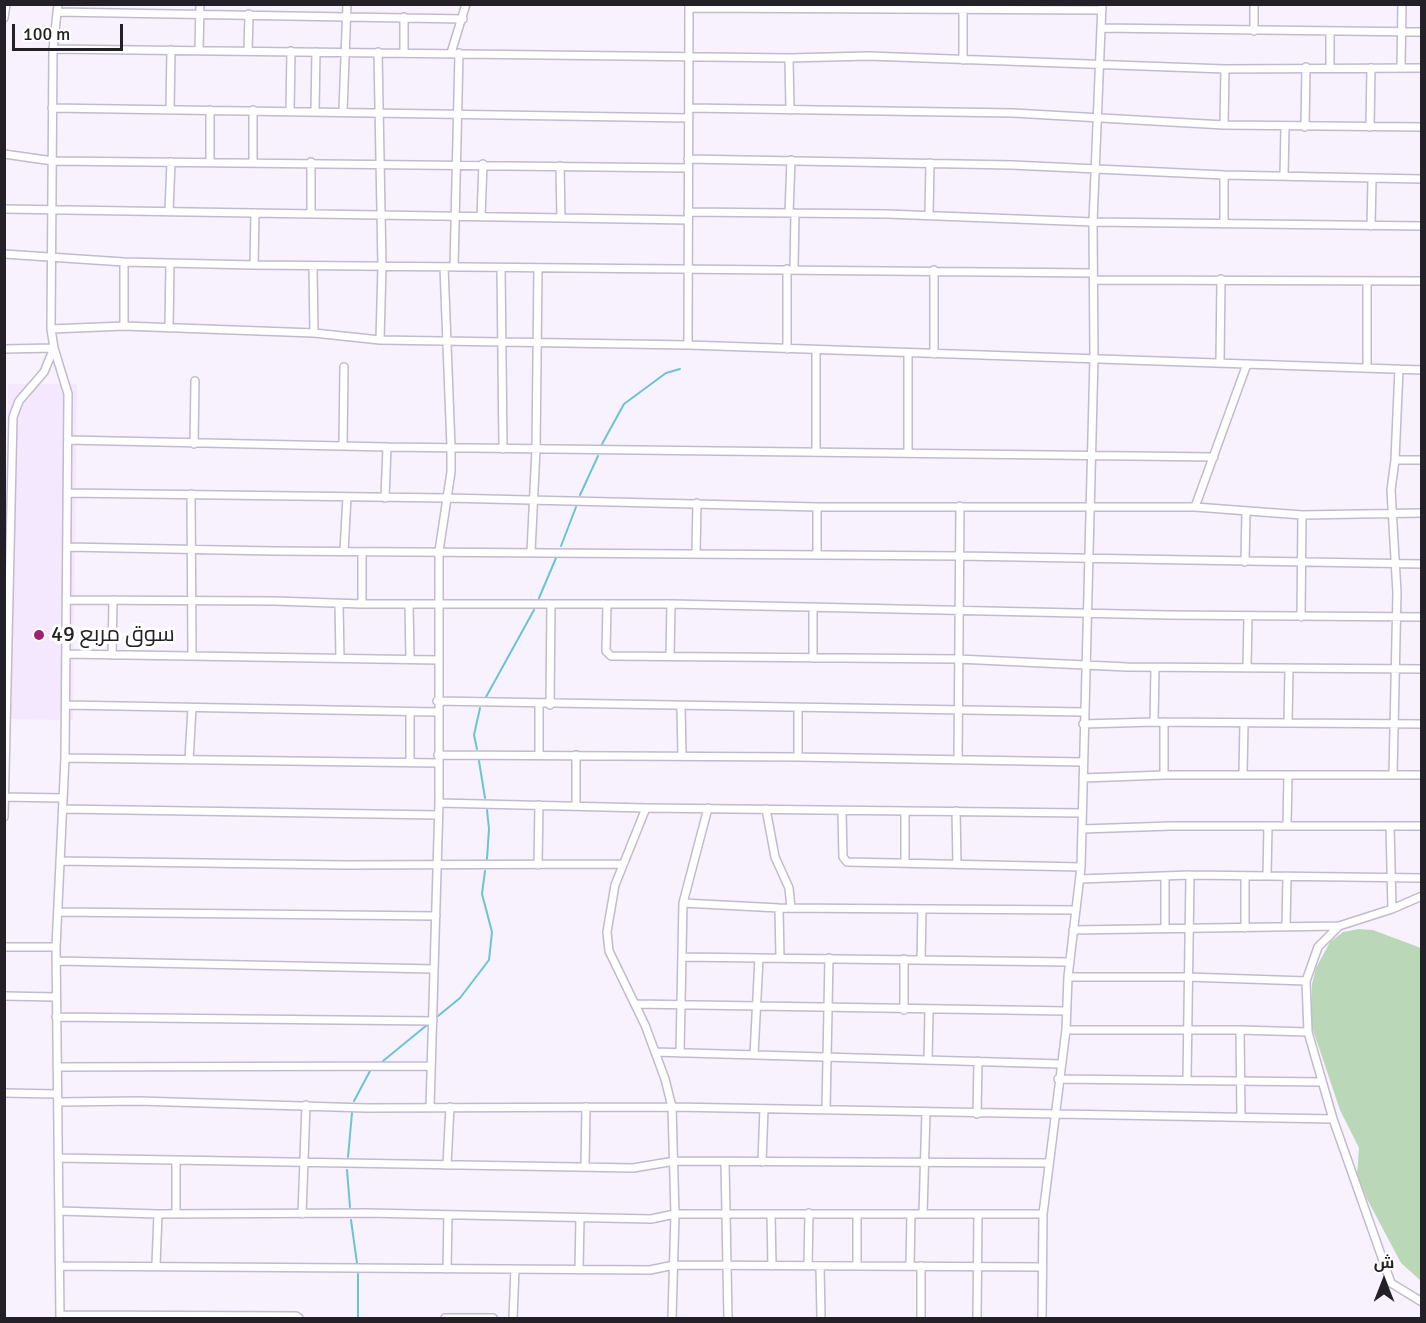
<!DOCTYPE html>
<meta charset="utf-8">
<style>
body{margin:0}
#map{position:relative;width:1426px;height:1323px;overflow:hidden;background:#f8f2fe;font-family:Signika,Cairo,sans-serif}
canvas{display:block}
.frame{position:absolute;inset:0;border:6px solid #232027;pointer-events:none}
.north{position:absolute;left:1354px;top:1251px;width:60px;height:60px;-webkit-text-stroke:4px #fff;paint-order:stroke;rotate:0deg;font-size:16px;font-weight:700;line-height:24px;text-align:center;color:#232027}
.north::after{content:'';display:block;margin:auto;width:21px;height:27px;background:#232027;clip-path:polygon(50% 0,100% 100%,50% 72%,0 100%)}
.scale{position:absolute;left:12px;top:24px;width:111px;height:27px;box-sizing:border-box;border:3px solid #232027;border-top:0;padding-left:8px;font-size:18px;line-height:21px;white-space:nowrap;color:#232027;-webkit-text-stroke:4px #fff;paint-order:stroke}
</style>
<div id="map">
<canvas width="1426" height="1323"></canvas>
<div class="frame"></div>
<div class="north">ش</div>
<div class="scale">100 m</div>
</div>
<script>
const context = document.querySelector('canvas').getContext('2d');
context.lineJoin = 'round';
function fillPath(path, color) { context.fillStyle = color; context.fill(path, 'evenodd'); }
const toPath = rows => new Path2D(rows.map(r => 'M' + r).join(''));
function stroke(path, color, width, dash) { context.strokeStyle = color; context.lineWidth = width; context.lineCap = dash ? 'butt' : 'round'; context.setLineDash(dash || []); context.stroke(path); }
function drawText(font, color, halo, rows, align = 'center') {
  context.font = font + ' Signika,Cairo,sans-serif'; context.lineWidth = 6; context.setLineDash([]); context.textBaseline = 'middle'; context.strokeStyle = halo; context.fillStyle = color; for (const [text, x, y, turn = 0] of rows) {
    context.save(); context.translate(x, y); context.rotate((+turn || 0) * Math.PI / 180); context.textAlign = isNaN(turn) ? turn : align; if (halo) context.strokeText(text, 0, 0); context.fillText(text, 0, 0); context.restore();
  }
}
const built = toPath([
 [8,384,77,384,73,720,5,719]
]);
const green = toPath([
 [1359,929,1373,930,1421,948,1421,1281,1401,1263,1366,1197,1357,1175,1359,1148,1340,1110,1311,1024,1312,984,1316,968,1330,942,1343,932]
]);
const stream = toPath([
 [602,444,624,404,666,373,680,369],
 [580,495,598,456],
 [561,546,576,507],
 [539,598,556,558],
 [486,697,534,610],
 [477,749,474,735,480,708],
 [479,761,485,798],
 [487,810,489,829,487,859],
 [438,1016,460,998,489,960,492,932,482,894,485,871],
 [383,1061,427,1025],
 [354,1101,370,1071],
 [348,1157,352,1113],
 [347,1170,350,1207],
 [351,1220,357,1263],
 [358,1274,358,1318]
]);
const minor = toPath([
 [58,4,53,49,51,329,54,348,68,394,65,758,56,947,60,1318],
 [689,8,1102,10],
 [57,12,463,19],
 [4,18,6,4],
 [1101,28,1422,32],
 [1254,31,1254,4],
 [53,49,789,58,869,56,1225,69,1422,68],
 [199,51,200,4],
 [248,51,249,14],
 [378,52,382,266,380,340],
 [404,52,404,17],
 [451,53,466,4],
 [789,58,790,110],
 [963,60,963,12],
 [1330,67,1330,32],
 [1401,68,1402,4],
 [52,108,689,118],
 [689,108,1013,113,1224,125,1422,127],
 [170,110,171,50],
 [290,111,291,51],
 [315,111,316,52],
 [343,111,347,4],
 [1224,125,1225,69],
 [1305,127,1306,67],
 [1370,127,1371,68],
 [4,154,53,161,688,168],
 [688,159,1012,165,1224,175,1422,179],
 [210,162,210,110],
 [253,162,253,110],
 [560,166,561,218],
 [1284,176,1285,127],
 [4,209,688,220],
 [169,211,171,162],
 [688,212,887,214,1093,222,1422,226],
 [789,213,791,160],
 [311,214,311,162],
 [929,215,930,163],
 [481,217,483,164],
 [1224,224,1224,175],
 [1371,226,1372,179],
 [4,254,124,262,254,265,1093,273],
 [254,265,255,213],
 [313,266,314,333],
 [454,267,459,53],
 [501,268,503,449],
 [794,269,795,213],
 [934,270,934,354],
 [1094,280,1422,281],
 [1367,281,1367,368],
 [124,326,124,262],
 [169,328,170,263],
 [51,329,124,326,314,333,380,340,688,345,1422,370],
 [688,345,689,6],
 [4,349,54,348,44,372,19,401,13,417,4,817],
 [787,349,787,269],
 [816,350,816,452],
 [908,353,908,453],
 [1220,362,1221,279],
 [1399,369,1395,460,1422,460],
 [68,440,387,447,1214,457],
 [194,444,195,381],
 [343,446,344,367],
 [67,493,447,498,817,507,1195,507,1302,515,1301,617],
 [191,494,192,656],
 [385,498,387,447],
 [817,507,817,555],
 [1195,507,1247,364],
 [1302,515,1422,513],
 [67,547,273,551,960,556,1422,564],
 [344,551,347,497],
 [531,552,536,449,538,268],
 [696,554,697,503],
 [1245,562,1246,511],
 [66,600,275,601,362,604,671,604,1167,615,1422,617],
 [339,604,340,658],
 [362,604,362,552],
 [409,604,410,659],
 [607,604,606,651,611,656,958,659,1127,667,1422,669],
 [66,654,438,660],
 [112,655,113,600],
 [670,656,671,604],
 [813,658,813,607],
 [1247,668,1248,616],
 [437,701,1083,712],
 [66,705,437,712],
 [550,705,551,604],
 [681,706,682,755],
 [410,712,410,763],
 [1154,722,1155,668],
 [1164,722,1164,775],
 [1288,722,1289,669],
 [1083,724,1154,722,1422,724],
 [438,755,798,757,1083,762],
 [539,755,539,705],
 [798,757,798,708],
 [65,758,438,763],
 [189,760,192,708],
 [958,760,960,506],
 [1243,775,1244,723],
 [1393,775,1397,593,1391,490,1395,460],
 [1083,778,1164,775,1422,775],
 [4,797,63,798],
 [439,803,646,808,1082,813],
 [576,806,576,755],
 [646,808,615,885,607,932,609,951,645,1025,665,1079,672,1107,675,1214,672,1318],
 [63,809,438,815],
 [766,809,775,857,789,888,791,908],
 [842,811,843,857,847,862,1081,867],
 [905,811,905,862],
 [956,811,957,864],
 [1287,825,1288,775],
 [1390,826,1392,909],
 [1082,829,1171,826,1422,826],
 [60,861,344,865,623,864],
 [538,865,539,805],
 [1165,876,1165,929],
 [1245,876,1245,928],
 [1267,876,1268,826],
 [1080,879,1190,875,1422,878],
 [1422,896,1392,909,1339,926,1318,947,1306,981,1308,1032,1333,1119,1391,1283,1422,1302],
 [683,903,779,908,1076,910],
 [779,908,780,958],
 [58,912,436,916],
 [1286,927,1287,877],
 [1073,930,1339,926],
 [4,947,56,947],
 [682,957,1070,962],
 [904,959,904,1010],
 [921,960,922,910],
 [56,961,434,969],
 [1068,977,1187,977,1306,981],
 [4,996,56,997],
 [635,1004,1067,1011],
 [56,1017,433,1021],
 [1066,1030,1240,1030,1308,1032],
 [1240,1030,1241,1117],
 [655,1052,1061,1064],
 [680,1053,683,903,708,808],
 [754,1055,759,958],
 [928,1060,929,1010],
 [57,1067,431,1066],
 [1058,1079,1322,1082],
 [1187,1080,1190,875],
 [4,1093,57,1094],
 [58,1102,139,1101,366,1108,672,1107,1333,1119],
 [430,1107,439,803,439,551,451,472,451,447,444,267],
 [826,1110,829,958],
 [977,1114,978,1061],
 [58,1158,633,1168,675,1161,1049,1163],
 [725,1162,728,1318],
 [762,1162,764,1109],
 [447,1165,450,1107],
 [585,1167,586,1107],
 [59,1211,158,1214,367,1213,651,1219,675,1214,1043,1214],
 [176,1214,176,1161],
 [302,1214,306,1105],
 [771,1214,772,1266],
 [857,1214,857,1266],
 [923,1214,926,1112],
 [156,1265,158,1214],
 [60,1266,650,1270,674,1265,1041,1267],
 [808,1266,809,1213],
 [820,1266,821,1318],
 [910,1266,911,1214],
 [921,1266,921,1318],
 [447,1269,448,1215],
 [579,1270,580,1218],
 [60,1315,296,1316,299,1318],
 [445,1318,493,1318],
 [513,1318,515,1269],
 [977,1318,978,1214],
 [1042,1318,1043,1214,1066,1030,1068,977,1081,867,1094,358,1093,222,1102,4]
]);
const markers = [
 [39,635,6,"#a11f6f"]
];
const poiNames = [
 ["سوق مربع 49",51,635]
];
fillPath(built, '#f3e8fd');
fillPath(green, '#bad8b7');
stroke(stream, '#6ac4d1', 2);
stroke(minor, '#c3bacd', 10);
stroke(minor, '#fff', 7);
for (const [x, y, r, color] of markers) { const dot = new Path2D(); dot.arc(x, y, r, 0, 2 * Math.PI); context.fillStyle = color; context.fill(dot); stroke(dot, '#fff', 2); }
drawText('22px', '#232027', '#fff', poiNames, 'left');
</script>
